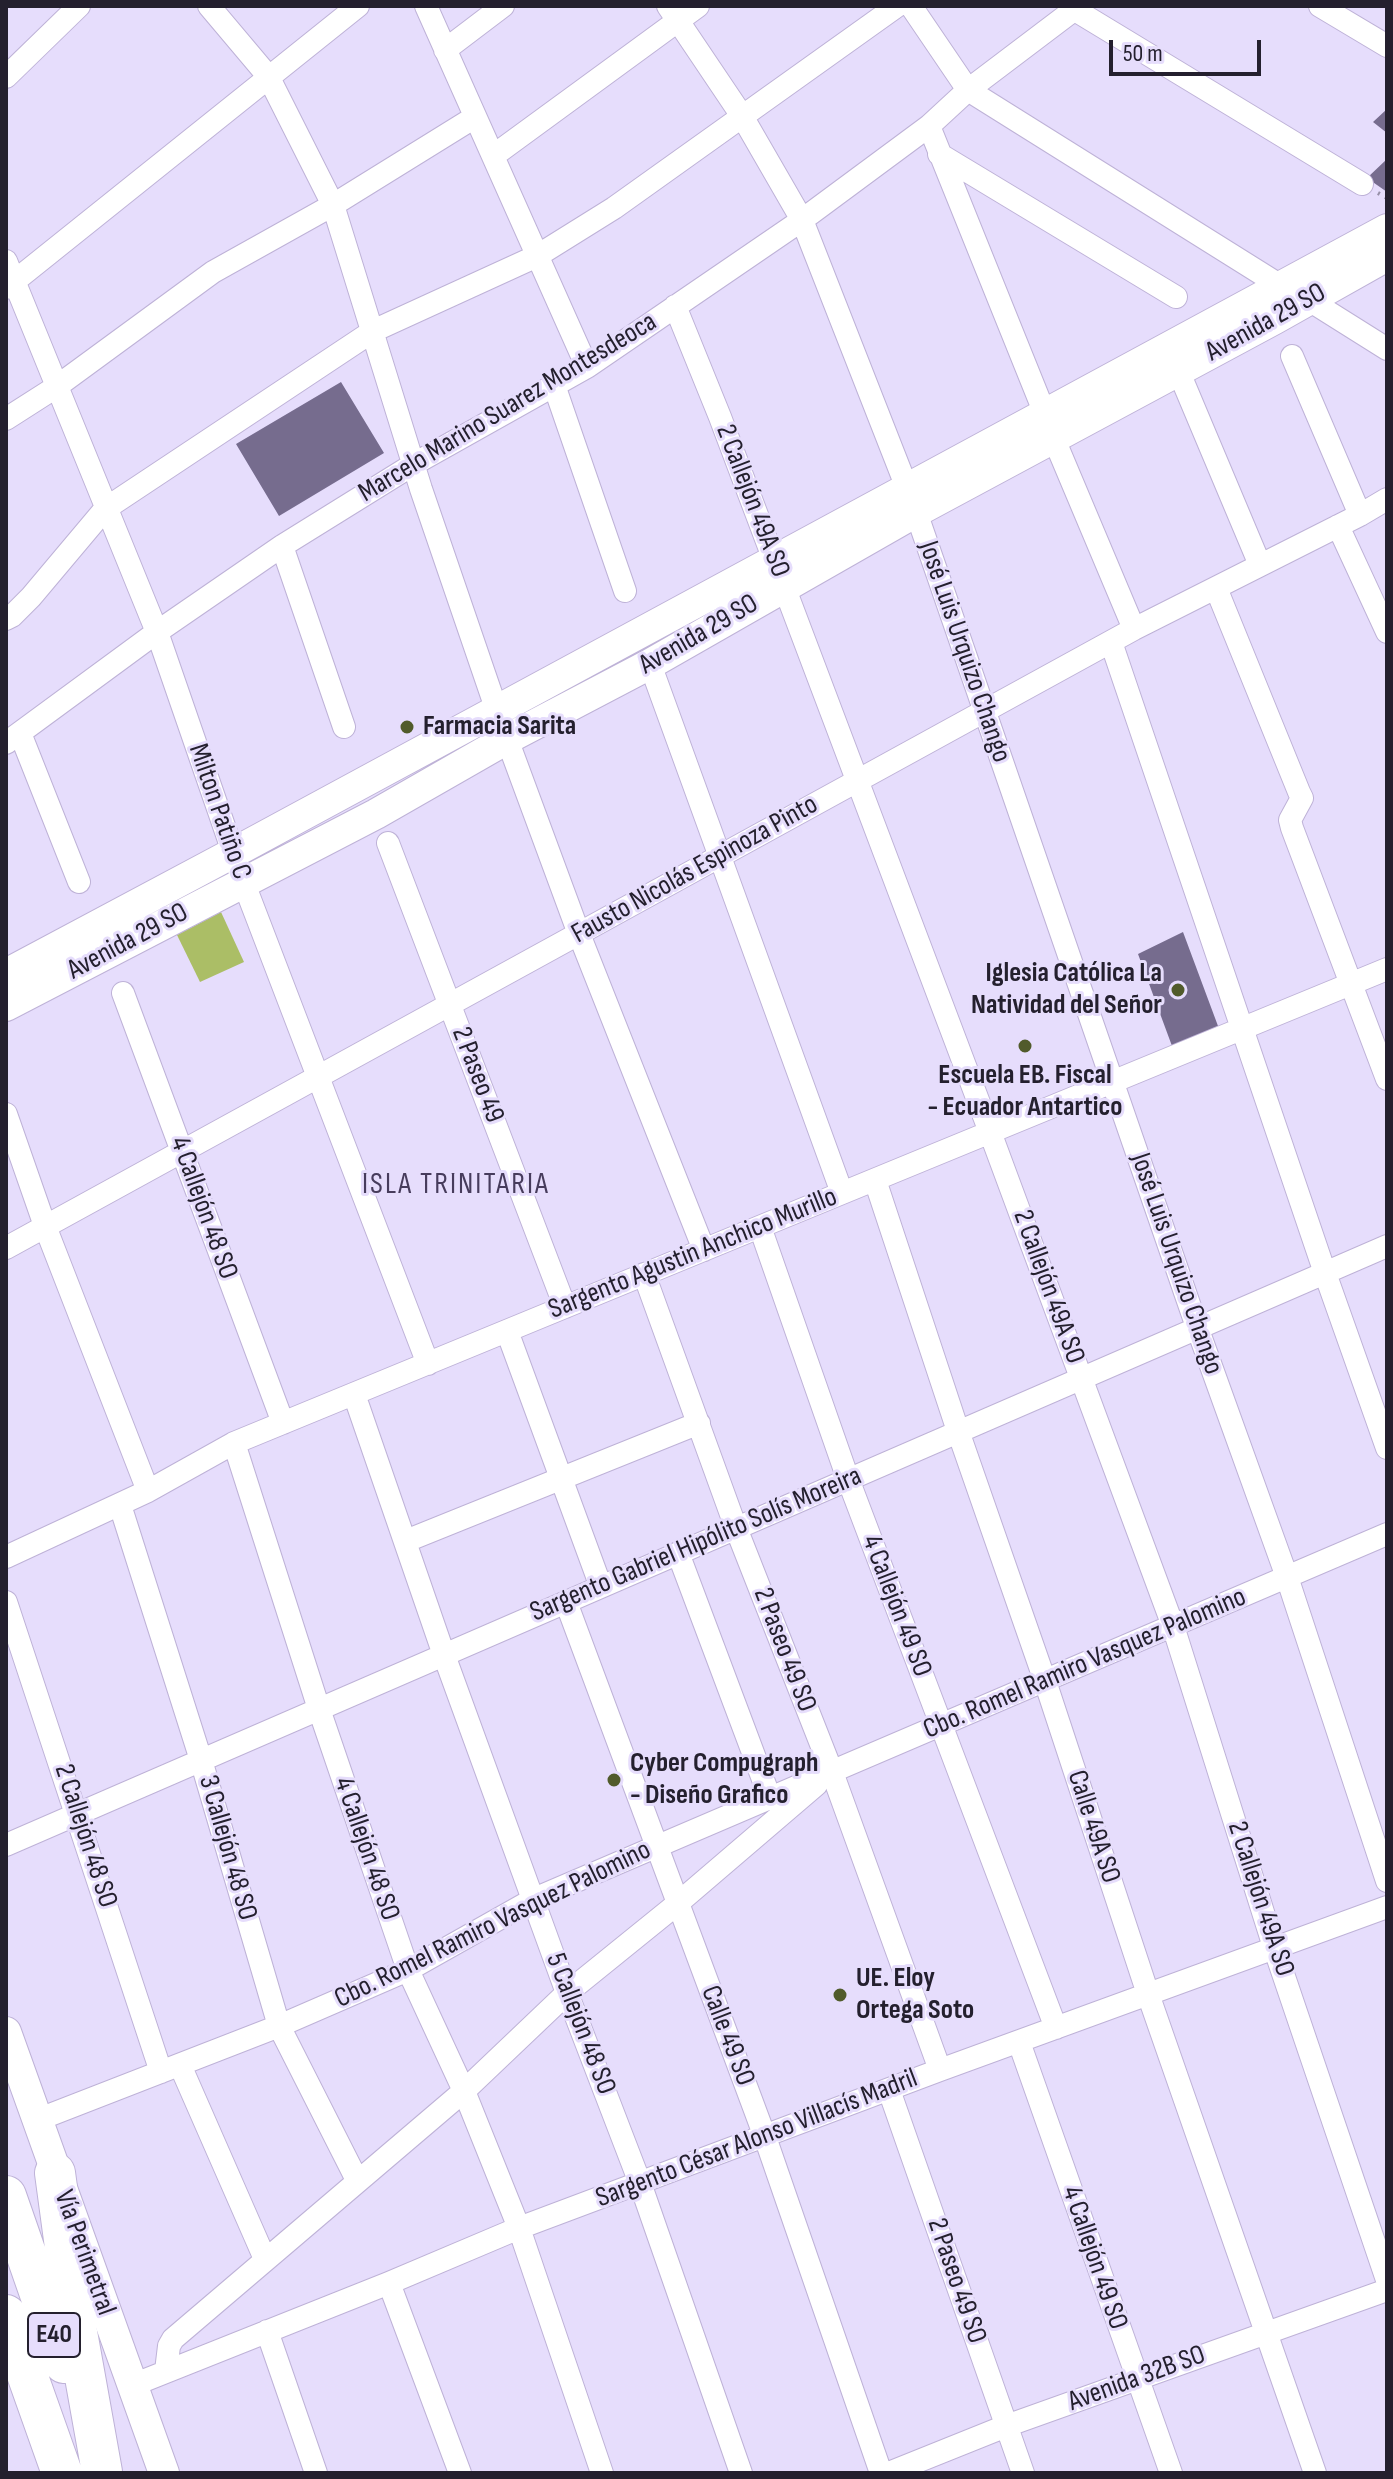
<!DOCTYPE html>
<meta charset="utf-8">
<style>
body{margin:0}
#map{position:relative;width:1393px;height:2479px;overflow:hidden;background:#e6ddfc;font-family:"Sofia Sans Condensed",sans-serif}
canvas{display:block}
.frame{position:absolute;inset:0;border:8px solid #24202e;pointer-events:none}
.scale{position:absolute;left:1109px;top:40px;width:152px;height:36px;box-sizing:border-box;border:4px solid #24202e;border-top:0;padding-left:10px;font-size:24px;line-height:28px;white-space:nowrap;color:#24202e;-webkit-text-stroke:6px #e6ddfc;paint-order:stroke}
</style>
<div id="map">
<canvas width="1393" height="2479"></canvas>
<div class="frame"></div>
<div class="scale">50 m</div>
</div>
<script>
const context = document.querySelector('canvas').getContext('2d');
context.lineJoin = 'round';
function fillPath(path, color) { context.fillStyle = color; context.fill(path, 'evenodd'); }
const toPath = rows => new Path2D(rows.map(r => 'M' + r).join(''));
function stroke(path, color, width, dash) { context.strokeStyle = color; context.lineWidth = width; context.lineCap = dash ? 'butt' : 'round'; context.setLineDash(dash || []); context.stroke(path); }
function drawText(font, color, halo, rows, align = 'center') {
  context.font = font + ' "Sofia Sans Condensed",sans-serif'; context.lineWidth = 6; context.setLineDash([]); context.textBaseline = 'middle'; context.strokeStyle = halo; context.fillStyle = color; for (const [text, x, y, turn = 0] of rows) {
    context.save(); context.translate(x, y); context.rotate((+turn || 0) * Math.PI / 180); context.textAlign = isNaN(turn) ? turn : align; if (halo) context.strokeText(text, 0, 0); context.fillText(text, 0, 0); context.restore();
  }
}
const green = toPath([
 [221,912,244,962,200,982,177,935]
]);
const building = toPath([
 [1387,109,1387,133,1373,122],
 [1387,159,1387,192,1367,178],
 [341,382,384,453,279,516,236,444],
 [1183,932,1218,1026,1172,1046,1138,954]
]);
const path = toPath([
 [1378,193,1387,198]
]);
const street = toPath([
 [209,6,268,76,333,205,421,489,497,711],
 [426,6,587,367],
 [668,6,742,116,802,220,907,488],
 [911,6,968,90,1281,286,1309,300,1387,349],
 [1320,6,1387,46],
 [1075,10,1362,184],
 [445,50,503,6],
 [6,77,79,6],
 [929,126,1045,414],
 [939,154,1176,297],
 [493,156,698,6],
 [6,261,157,632,243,881,428,1364],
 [6,288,358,6],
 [675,306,720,417,990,1132,1173,1626,1274,1947,1387,2280],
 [1292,356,1360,515],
 [1178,370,1260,565],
 [554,385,625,591],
 [6,419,56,387,213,272,333,205,475,117],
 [1054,439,1134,629],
 [916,512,1197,1327,1287,1577,1387,1881],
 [1338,526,1387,632],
 [282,546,344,727],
 [1216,588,1299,792,1302,798,1290,820,1292,828,1387,1079],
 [6,619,12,616,31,597,105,509,373,331,537,256,614,208,897,6],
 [1111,642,1325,1273,1387,1448],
 [650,664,842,1193],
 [20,733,79,882],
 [507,739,579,934,704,1250],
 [6,743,157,632,282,546,414,464,587,367,802,220,929,126,968,90,1079,6],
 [388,843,565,1307],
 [123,993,283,1423],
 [6,1114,45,1226,148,1491],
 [875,1180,958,1431,1045,1681,1148,1994,1315,2473],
 [760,1227,848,1479,1056,2028],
 [6,1248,1134,629,1360,515,1387,499],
 [644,1274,736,1528,832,1772,940,2070],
 [507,1331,601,1587],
 [354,1394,444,1655,567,1993,640,2183,741,2473],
 [234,1443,319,1709,408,1970,464,2091,519,2228,602,2473],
 [120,1505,201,1760,279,2026,357,2180],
 [406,1541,699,1423],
 [678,1553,770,1798],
 [6,1557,148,1491,234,1443,1387,969],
 [6,1602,161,2072],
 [566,1602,765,2137,881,2473],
 [6,1845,1387,1246],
 [1019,2042,1171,2473],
 [180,2065,265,2259],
 [889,2090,1023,2473],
 [37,2120,279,2026,408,1970,534,1899,1387,1534],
 [389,2283,460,2473],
 [267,2331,316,2473],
 [166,2371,169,2346,173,2339,464,2091,567,1993,677,1904,816,1785],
 [133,2385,389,2283,519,2228,940,2070,1387,1907],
 [889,2473,1006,2426,1387,2290]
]);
const secondary = toPath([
 [6,974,233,853,1387,229],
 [6,1006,376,814,507,739,650,664,916,512,1275,319,1387,256],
 [6,2032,164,2473]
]);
const highway = toPath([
 [55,2173,75,2321,102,2472],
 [6,2196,64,2363],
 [6,2315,62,2473]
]);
const markers = [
 [407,727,8,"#515b2b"],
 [1178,990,8,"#515b2b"],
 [1025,1046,8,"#515b2b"],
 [614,1780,8,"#515b2b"],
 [840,1995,8,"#515b2b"]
];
const shields = [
 [54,2335,52]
];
const shieldNames = [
 ["E40",54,2335]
];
const streetNames = [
 ["Avenida 29 SO",1266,323,-29],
 ["Marcelo Marino Suarez Montesdeoca",508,408,-31],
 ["2 Callejón 49A SO",752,501,69],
 ["Avenida 29 SO",699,635,-30],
 ["José Luis Urquizo Chango",964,652,71],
 ["Milton Patiño C",219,812,71],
 ["Fausto Nicolás Espinoza Pinto",695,870,-29],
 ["Avenida 29 SO",128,942,-28],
 ["2 Paseo 49",477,1075,69],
 ["4 Callejón 48 SO",203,1208,70],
 ["Sargento Agustin Anchico Murillo",693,1254,-22],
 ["José Luis Urquizo Chango",1176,1264,71],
 ["2 Callejón 49A SO",1048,1287,70],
 ["Sargento Gabriel Hipólito Solís Moreira",696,1545,-23],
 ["4 Callejón 49 SO",896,1606,69],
 ["2 Paseo 49 SO",784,1650,69],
 ["Cbo. Romel Ramiro Vasquez Palomino",1085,1664,-23],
 ["Calle 49A SO",1093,1827,72],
 ["2 Callejón 48 SO",85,1836,72],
 ["3 Callejón 48 SO",227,1848,74],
 ["4 Callejón 48 SO",366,1849,71],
 ["2 Callejón 49A SO",1260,1899,72],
 ["Cbo. Romel Ramiro Vasquez Palomino",493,1925,-26],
 ["5 Callejón 48 SO",580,2024,69],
 ["Calle 49 SO",727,2036,69],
 ["Sargento César Alonso Villacís Madril",757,2139,-21],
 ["Vía Perimetral",84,2253,70],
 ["4 Callejón 49 SO",1094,2258,71],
 ["2 Paseo 49 SO",956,2281,71],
 ["Avenida 32B SO",1137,2379,-20]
];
const poiNames = [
 ["Farmacia Sarita",423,727],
 ["Iglesia Católica La",1162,974,"right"],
 ["Natividad del Señor",1162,1006,"right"],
 ["Escuela EB. Fiscal",1025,1076,"center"],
 ["- Ecuador Antartico",1025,1108,"center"],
 ["Cyber Compugraph",630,1764],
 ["- Diseño Grafico",630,1796],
 ["UE. Eloy",856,1979],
 ["Ortega Soto",856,2011]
];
const neighbourhoodNames = [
 ["ISLA TRINITARIA",456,1185]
];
fillPath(green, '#abbe66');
fillPath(building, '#766c8e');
stroke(street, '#beb2d7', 24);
stroke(secondary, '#beb2d7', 32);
stroke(highway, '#beb2d7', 42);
stroke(path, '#9790a8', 4, [2, 6]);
stroke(street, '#fff', 22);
stroke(secondary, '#fff', 30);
stroke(highway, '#fff', 40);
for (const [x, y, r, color] of markers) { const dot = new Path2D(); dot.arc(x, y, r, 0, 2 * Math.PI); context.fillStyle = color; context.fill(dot); stroke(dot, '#e6ddfc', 3); }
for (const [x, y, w] of shields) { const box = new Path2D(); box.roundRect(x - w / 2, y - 22, w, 44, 6); context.fillStyle = '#e6ddfc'; context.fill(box); stroke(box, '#24202e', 2); }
drawText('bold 26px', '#24202e', null, shieldNames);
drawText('28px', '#24202e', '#e6ddfc', streetNames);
drawText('bold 28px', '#24202e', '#e6ddfc', poiNames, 'left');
context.letterSpacing = '2px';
drawText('30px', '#473c5c', '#e6ddfc', neighbourhoodNames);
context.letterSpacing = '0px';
</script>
